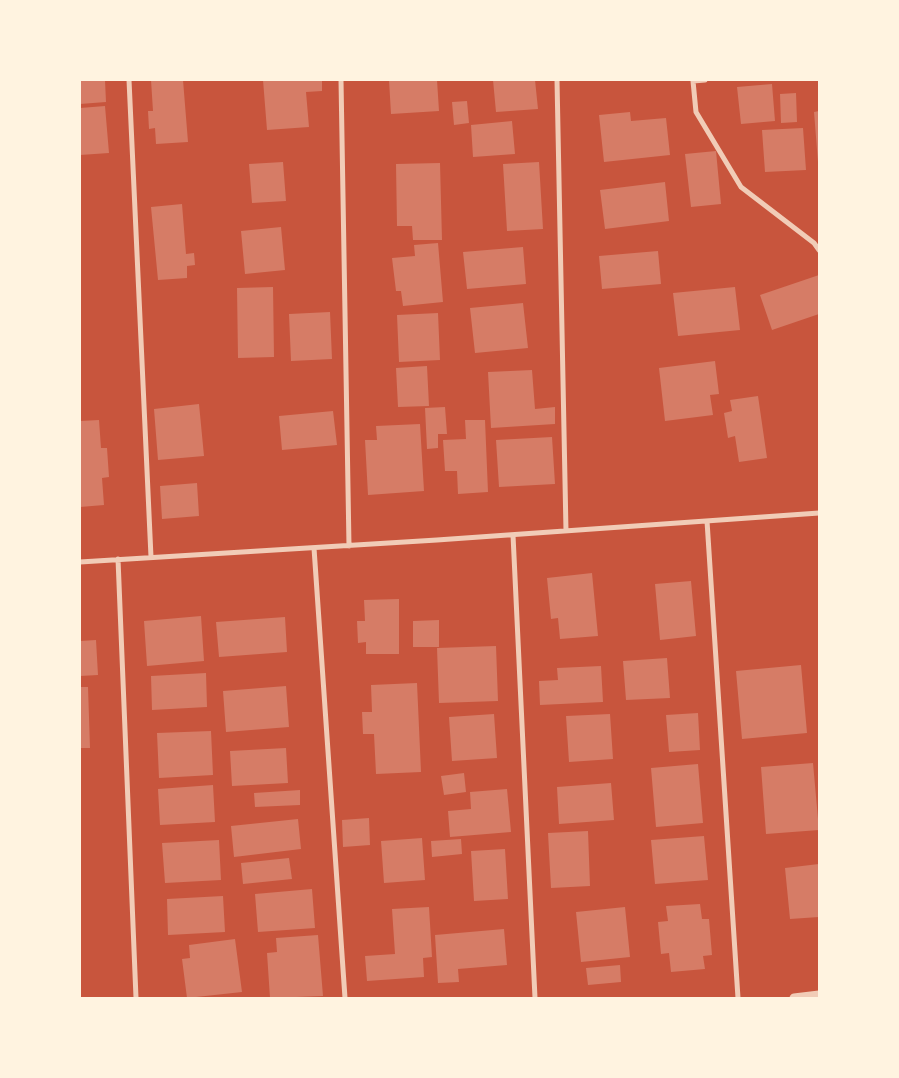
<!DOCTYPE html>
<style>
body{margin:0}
#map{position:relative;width:899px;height:1078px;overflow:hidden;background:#c8553d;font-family:"Titillium Web",sans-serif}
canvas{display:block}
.frame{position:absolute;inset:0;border:81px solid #fff3e0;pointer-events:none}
</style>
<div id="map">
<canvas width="899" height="1078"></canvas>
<div class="frame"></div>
</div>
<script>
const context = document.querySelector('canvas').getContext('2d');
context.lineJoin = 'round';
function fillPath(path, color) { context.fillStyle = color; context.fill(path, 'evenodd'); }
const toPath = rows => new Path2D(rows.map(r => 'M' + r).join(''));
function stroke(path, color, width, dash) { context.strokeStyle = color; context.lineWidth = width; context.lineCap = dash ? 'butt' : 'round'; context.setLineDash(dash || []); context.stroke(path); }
const building = toPath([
 [80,80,105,80,106,102,80,104],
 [151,80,183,80,188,142,156,144,155,128,149,129,148,111,153,111],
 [263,80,322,80,322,91,306,92,309,127,267,130],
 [389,80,437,80,439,111,391,114],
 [493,80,535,80,538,109,496,112],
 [772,84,775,121,741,124,737,87],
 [796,93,797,122,781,123,780,94],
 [467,101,469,123,454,125,452,102],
 [105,106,109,153,80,155,80,108],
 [819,111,819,162,818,162,814,112],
 [630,112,631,121,666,118,670,155,604,162,599,115],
 [512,121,515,154,473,157,471,125],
 [803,128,806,170,765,172,762,130],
 [716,151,721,204,691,207,685,154],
 [283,162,286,201,252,203,249,164],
 [539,162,543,229,507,231,503,164],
 [440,163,442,240,413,240,412,226,397,226,396,164],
 [665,182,669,221,605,229,600,190],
 [182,204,186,254,194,253,195,265,187,266,187,278,158,280,151,207],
 [281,227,285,270,245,274,241,231],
 [438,243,443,302,403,306,401,291,396,291,392,258,415,256,414,245],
 [523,247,526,284,467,289,463,252],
 [658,251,661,284,602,289,599,256],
 [819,275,819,314,772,330,760,295],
 [273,287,274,357,238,358,237,288],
 [735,287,740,330,678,336,673,293],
 [523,303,528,348,475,353,470,308],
 [330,312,332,359,291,361,289,314],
 [438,313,440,360,399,362,397,315],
 [715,361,719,394,710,395,713,415,665,421,659,368],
 [427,366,429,406,398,407,396,368],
 [532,370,535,409,555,407,555,424,491,428,488,372],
 [758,396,767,458,739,462,735,436,728,438,724,413,732,411,730,400],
 [199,404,204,456,158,460,154,409],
 [445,407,447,434,438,434,438,448,427,449,425,408],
 [333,411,337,445,282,450,279,416],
 [99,420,101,448,107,448,109,477,102,478,104,505,80,507,80,421],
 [465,420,485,420,488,492,458,494,457,471,445,471,443,440,466,439],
 [420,424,424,491,368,495,365,440,377,440,376,426],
 [552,437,555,484,499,487,496,440],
 [197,483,199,516,162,519,160,486],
 [592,573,598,636,560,639,558,618,551,619,547,578],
 [691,581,696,636,660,640,655,584],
 [399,599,399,654,366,654,366,642,358,643,357,621,365,621,364,600],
 [201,616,204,661,147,666,144,621],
 [285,617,287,652,219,657,216,622],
 [439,620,439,647,413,647,413,621],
 [96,640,98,675,80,676,80,641],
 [496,646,498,701,439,703,437,648],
 [667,658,670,698,626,700,623,661],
 [801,665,807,733,742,739,736,671],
 [601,666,603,702,540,705,539,681,558,680,557,668],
 [206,673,207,707,152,710,151,676],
 [417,683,421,772,376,774,374,734,363,734,362,712,372,712,371,685],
 [286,686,289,727,226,732,223,691],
 [80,687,88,687,90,748,80,748],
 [698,713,700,750,669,752,666,715],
 [494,714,497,758,452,761,449,717],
 [610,714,613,759,569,762,566,716],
 [211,731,213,775,159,778,157,733],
 [286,748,288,783,232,786,230,751],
 [813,763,819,830,766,834,761,767],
 [698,764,703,823,656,827,651,768],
 [464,773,466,792,444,795,441,776],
 [611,783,614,820,559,824,557,787],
 [213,785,215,822,160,825,158,789],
 [507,789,511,832,450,837,448,811,471,809,470,792],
 [300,790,300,805,255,807,254,793],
 [369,818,370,845,343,847,342,820],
 [298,819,301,849,234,857,231,826],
 [588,831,590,886,551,888,548,833],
 [704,836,708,880,655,884,651,840],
 [422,838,425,880,384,883,381,841],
 [461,839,462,854,432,857,431,841],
 [219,840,221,880,165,883,162,843],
 [505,849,508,899,474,901,471,851],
 [289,858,292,879,243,884,241,863],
 [819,864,819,917,790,919,785,868],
 [312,889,315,928,258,932,255,894],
 [223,896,225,932,168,935,167,899],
 [700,904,702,919,709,919,712,955,703,956,705,969,671,972,669,953,661,954,658,922,668,921,666,906],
 [429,907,432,957,423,958,424,977,367,981,365,956,395,954,392,909],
 [625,907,630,957,581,962,576,912],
 [504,929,507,965,458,969,459,982,438,983,435,935],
 [318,935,323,996,270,998,267,953,277,952,276,938],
 [235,939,242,992,187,998,182,959,190,958,189,945],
 [620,965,621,982,588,985,586,968]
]);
const minor = toPath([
 [129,80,151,557],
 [341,80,349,546],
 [557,80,566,531],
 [705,80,693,81,696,112,741,187,814,243,819,250],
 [707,521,738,998],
 [513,535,535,998],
 [314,548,345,998],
 [118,559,136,998],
 [80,562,437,540,819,513]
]);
const tertiary = toPath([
 [794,998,819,995]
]);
fillPath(building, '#d67c66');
stroke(minor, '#f1ccb7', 5);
stroke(tertiary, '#f1ccb7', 9);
</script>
